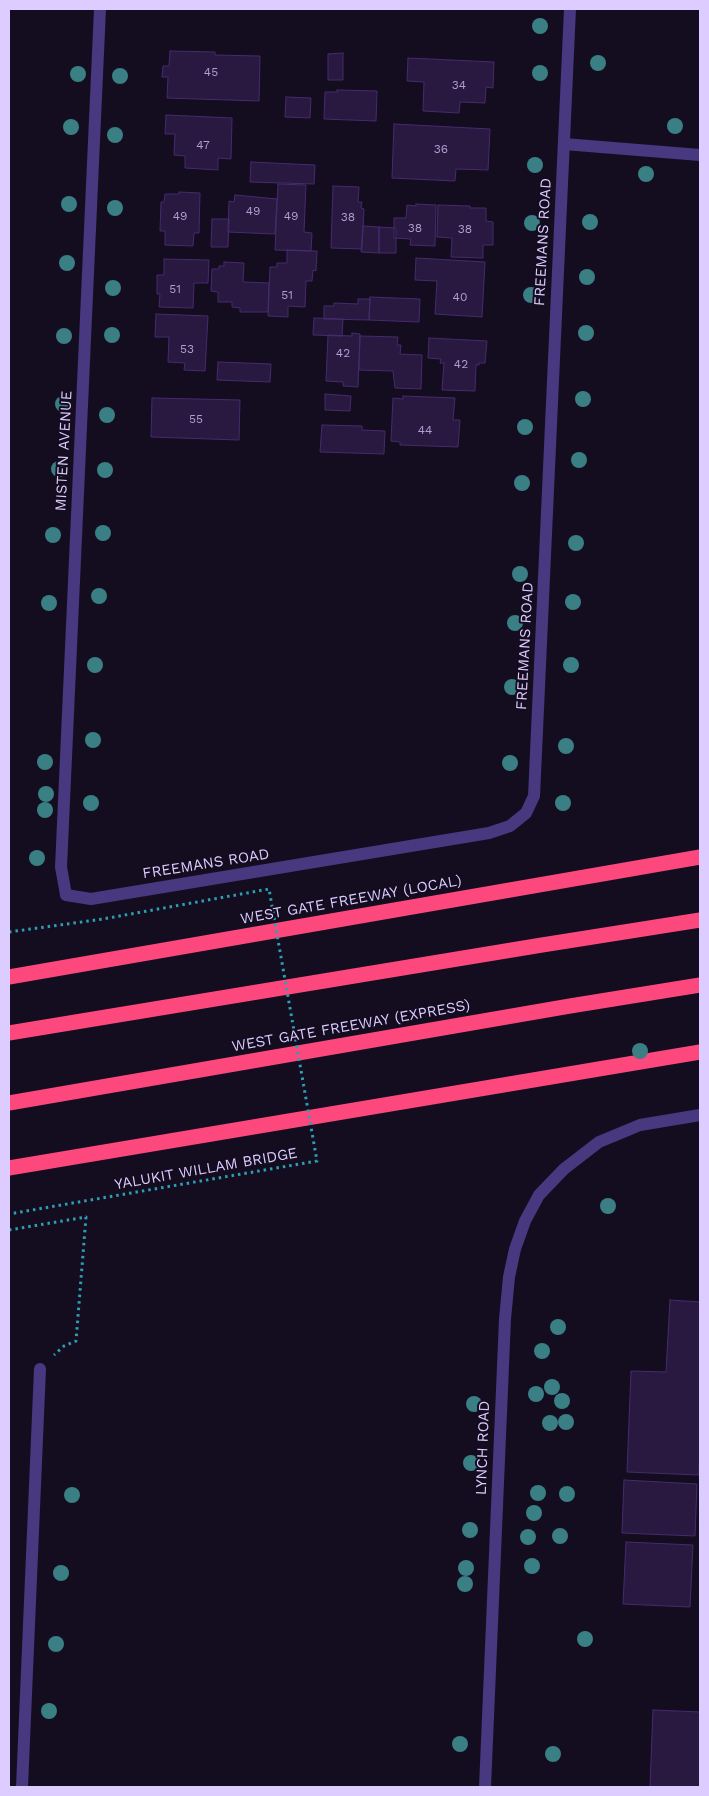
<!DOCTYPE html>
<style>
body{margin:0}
#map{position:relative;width:709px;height:1796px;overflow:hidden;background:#140d20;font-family:"Work Sans",sans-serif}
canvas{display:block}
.frame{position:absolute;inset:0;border:10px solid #dcccff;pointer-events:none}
</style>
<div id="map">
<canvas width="709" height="1796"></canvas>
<div class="frame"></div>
</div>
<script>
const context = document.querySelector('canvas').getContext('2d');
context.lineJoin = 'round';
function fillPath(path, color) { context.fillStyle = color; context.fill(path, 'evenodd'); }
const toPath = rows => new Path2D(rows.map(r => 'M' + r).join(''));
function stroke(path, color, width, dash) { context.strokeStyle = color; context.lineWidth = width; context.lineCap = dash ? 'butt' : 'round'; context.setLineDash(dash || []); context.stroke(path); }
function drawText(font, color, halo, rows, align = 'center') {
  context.font = font + ' "Work Sans",sans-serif'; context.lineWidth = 4; context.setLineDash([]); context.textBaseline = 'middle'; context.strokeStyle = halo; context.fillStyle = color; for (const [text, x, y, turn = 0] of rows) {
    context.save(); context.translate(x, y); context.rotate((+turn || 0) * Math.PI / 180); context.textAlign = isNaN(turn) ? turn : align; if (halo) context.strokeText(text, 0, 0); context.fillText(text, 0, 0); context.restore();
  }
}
const building = toPath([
 [170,51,215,52,215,55,260,56,259,101,167,98,168,77,162,77,163,66,169,66,170,51],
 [343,53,343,80,328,80,328,54,343,53],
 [408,58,494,62,493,88,486,87,485,103,460,102,459,113,423,111,424,82,407,81,408,58],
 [337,90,377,91,376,121,324,119,325,92,338,92,337,90],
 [286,97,311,98,310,118,285,117,286,97],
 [166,115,232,118,231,159,218,158,218,170,185,168,185,156,174,155,175,134,165,134,166,115],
 [394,124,490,129,488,170,456,169,455,181,392,178,394,124],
 [251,162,315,165,314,184,250,182,251,162],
 [278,184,306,185,304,232,312,233,311,251,275,250,278,184],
 [333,186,359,187,358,202,362,202,361,208,364,209,362,249,331,248,333,186],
 [179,192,200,193,199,233,194,233,193,246,165,245,165,231,160,231,161,202,164,202,165,194,179,194,179,192],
 [235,195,277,199,275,234,228,232,229,201,234,202,235,195],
 [416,204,436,205,435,246,410,245,411,239,394,238,394,218,406,218,407,205,416,206,416,204],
 [438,205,470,206,470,208,486,208,486,221,493,222,493,245,483,245,483,258,451,257,452,238,437,237,438,205],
 [212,219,229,219,228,247,211,247,212,219],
 [363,226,379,227,379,253,361,252,363,226],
 [379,227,396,228,396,253,379,253,379,227],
 [287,250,317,251,316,271,313,270,312,281,306,281,305,307,288,306,288,317,268,316,270,267,277,267,277,263,287,263,287,250],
 [416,258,485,262,482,317,435,314,437,281,415,280,416,258],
 [164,259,209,260,208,283,194,283,193,308,159,307,160,294,157,294,157,275,164,275,164,259],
 [224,262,244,263,243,282,269,283,268,312,240,312,240,308,232,307,232,302,218,302,218,292,211,291,212,269,219,269,219,266,224,266,224,262],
 [370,297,420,299,419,322,369,320,370,297],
 [358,299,370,299,369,320,324,319,324,306,334,306,334,303,358,304,358,299],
 [156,314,208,316,205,371,184,370,185,363,168,362,169,337,155,337,156,314],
 [314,318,343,319,342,336,313,335,314,318],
 [352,333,360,334,358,387,343,386,343,382,326,381,328,335,352,336,352,333],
 [360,336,398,337,397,345,401,345,400,354,422,355,421,389,395,388,393,371,359,370,360,336],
 [429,338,487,341,485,363,479,363,479,365,476,365,475,391,442,390,444,363,440,363,441,359,428,358,429,338],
 [218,362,271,364,270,382,217,380,218,362],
 [325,394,351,396,350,411,325,410,325,394],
 [403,396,455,398,453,420,460,420,458,447,400,445,400,442,391,441,393,398,403,399,403,396],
 [152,398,240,400,239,440,151,437,152,398],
 [322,425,362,426,362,430,385,431,384,454,320,452,322,425],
 [670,1300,700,1302,700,1442,699,1475,627,1472,631,1371,666,1372,670,1300],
 [624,1480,697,1484,695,1536,622,1533,624,1480],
 [626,1542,693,1545,690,1607,623,1604,626,1542],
 [653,1710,700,1712,700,1787,650,1787,653,1710]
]);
const path = toPath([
 [9,1230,86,1217,76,1341,64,1346,54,1355]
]);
const minor = toPath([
 [100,9,61,867,66,895,91,899,489,833,510,826,526,813,534,796,570,9],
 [564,144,700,155],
 [22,1787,40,1369],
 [485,1787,505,1319,509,1277,515,1249,525,1221,539,1195,564,1169,599,1142,640,1125,700,1115]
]);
const highway = toPath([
 [9,977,700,857],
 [9,1033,542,945,700,920],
 [9,1103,570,1006,700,985],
 [9,1168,700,1052]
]);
const pathBridge = toPath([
 [9,932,103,919,269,889,317,1161,9,1214]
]);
const trees = [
 [540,26],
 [598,63],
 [540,73],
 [78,74],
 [120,76],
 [675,126],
 [71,127],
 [115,135],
 [535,165],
 [646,174],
 [69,204],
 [115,208],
 [590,222],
 [532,223],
 [67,263],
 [587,277],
 [113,288],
 [531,295],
 [586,333],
 [112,335],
 [64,336],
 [583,399],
 [63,404],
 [107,415],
 [525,427],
 [579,460],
 [59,469],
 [105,470],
 [522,483],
 [103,533],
 [53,535],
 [576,543],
 [520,574],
 [99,596],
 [573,602],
 [49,603],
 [515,623],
 [95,665],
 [571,665],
 [512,687],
 [93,740],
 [566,746],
 [45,762],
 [510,763],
 [46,794],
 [91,803],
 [563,803],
 [45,810],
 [37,858],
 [640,1051],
 [608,1206],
 [558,1327],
 [542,1351],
 [552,1387],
 [536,1394],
 [562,1401],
 [474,1404],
 [566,1422],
 [550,1423],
 [471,1463],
 [538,1493],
 [567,1494],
 [72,1495],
 [534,1513],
 [470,1530],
 [560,1536],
 [528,1537],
 [532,1566],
 [466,1568],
 [61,1573],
 [465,1584],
 [585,1639],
 [56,1644],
 [49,1711],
 [460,1744],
 [553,1754]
];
const numberNames = [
 ["45",211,72],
 ["34",459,85],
 ["47",203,145],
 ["36",441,149],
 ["49",253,211],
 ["49",180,216],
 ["49",291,216],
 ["38",348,217],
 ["38",415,228],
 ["38",465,229],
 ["51",175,289],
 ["51",287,295],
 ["40",460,297],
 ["53",187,349],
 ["42",343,353],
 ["42",461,364],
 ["55",196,419],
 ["44",425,430]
];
const streetNames = [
 ["FREEMANS ROAD",543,242,-87],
 ["MISTEN AVENUE",64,451,-87],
 ["FREEMANS ROAD",525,646,-87],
 ["FREEMANS ROAD",206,864,-9],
 ["WEST GATE FREEWAY (LOCAL)",351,900,-10],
 ["WEST GATE FREEWAY (EXPRESS)",351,1026,-10],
 ["YALUKIT WILLAM BRIDGE",206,1169,-10],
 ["LYNCH ROAD",483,1448,-88]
];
fillPath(building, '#291941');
stroke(building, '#452b6c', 1);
stroke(path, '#2e9fb0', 3, [2.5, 4]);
stroke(minor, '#48387f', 12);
stroke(highway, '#fd487d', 15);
stroke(pathBridge, '#2e9fb0', 3, [2.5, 4]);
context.fillStyle = '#3a7f84';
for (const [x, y] of trees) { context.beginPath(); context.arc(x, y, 8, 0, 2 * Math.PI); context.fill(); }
drawText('12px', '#af9fd0', null, numberNames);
drawText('15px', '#dcccff', '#140d20', streetNames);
</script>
